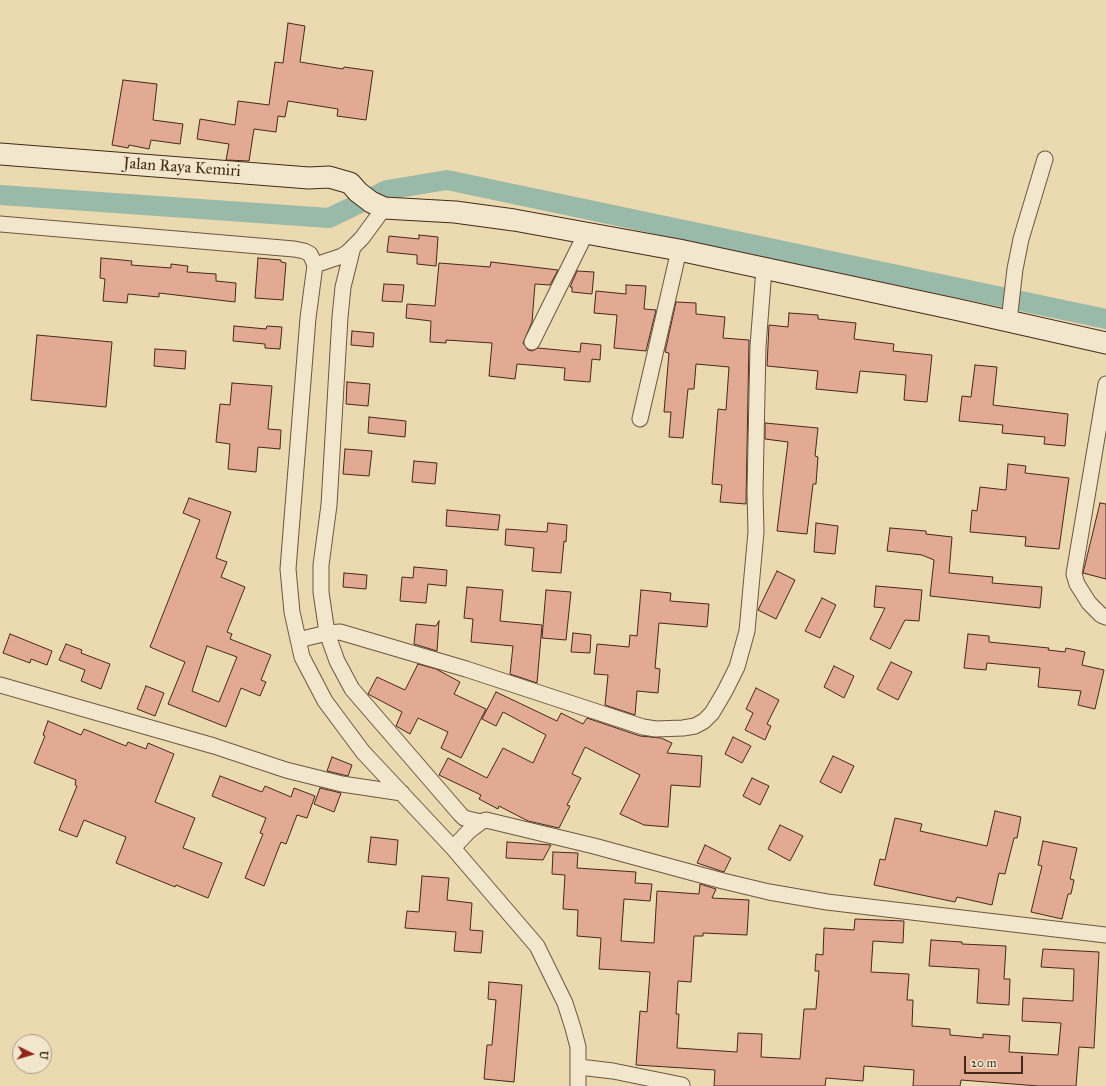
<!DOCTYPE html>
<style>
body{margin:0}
#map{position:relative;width:1106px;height:1086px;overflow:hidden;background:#ebd9b0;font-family:"IM FELL Great Primer",serif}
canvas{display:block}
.north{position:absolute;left:12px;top:1034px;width:40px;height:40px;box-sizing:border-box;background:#f2e6cc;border:1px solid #ad9a85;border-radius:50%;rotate:95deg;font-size:11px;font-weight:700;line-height:16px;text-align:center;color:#45291b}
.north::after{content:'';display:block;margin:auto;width:14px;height:18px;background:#8f2418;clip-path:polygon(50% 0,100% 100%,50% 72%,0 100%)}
.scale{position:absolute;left:964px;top:1056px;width:59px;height:18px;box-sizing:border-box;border:2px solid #45291b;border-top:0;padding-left:5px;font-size:12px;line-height:14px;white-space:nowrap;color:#45291b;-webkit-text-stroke:3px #f2e6cc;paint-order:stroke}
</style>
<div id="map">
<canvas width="1106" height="1086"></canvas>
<div class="north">U</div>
<div class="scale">20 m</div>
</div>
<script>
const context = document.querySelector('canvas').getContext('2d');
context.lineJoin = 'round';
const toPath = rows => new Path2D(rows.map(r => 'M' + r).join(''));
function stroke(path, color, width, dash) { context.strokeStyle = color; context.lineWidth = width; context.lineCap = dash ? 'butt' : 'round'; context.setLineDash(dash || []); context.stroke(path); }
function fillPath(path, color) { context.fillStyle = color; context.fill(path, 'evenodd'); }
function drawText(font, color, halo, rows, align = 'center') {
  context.font = font + ' "IM FELL Great Primer",serif'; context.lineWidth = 3; context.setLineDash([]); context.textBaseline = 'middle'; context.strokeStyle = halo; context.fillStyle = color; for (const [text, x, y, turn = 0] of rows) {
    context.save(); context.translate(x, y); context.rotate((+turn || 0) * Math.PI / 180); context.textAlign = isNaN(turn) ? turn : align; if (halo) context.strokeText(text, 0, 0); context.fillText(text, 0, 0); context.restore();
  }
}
const canal = toPath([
 [0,195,329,218,387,190,447,180,1106,319]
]);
const building = toPath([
 [288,23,305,26,300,62,343,69,344,67,373,71,366,120,337,116,338,109,288,101,285,117,278,116,276,132,254,129,249,161,226,160,229,144,197,139,200,119,235,125,238,101,269,105,275,62,283,63,288,23],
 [123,80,157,84,153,120,183,124,180,144,151,140,149,149,129,145,128,148,112,145,123,80],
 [419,235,438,237,436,266,417,264,417,255,387,252,389,236,419,239,419,235],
 [101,258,132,261,131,265,171,268,171,264,188,266,187,272,216,274,216,281,236,283,235,302,159,293,159,297,128,294,127,303,103,301,105,279,100,278,101,258],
 [258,258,281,260,281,262,286,263,283,300,255,298,258,258],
 [491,262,558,270,550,285,535,284,532,322,523,343,528,350,532,351,538,348,580,352,581,343,601,345,600,360,592,359,590,382,564,380,565,368,517,364,515,379,489,376,492,343,446,340,446,343,430,342,431,321,406,318,407,304,435,306,439,263,490,267,491,262],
 [577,271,594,272,592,294,572,292,572,287,570,287,577,271],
 [384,284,404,285,402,302,382,301,384,284],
 [626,285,646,286,644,309,656,310,646,351,614,348,617,315,594,313,596,291,626,294,626,285],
 [676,302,696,303,696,314,725,317,723,338,749,340,746,504,720,502,722,485,712,484,718,409,726,410,729,367,696,364,694,389,688,389,683,438,669,437,671,412,664,412,669,353,665,352,676,302],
 [789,313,818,315,818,319,856,323,854,339,894,344,893,351,932,355,927,402,904,400,906,375,860,371,857,393,816,389,818,371,767,366,769,325,788,327,789,313],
 [234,326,266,329,267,326,282,327,280,349,265,348,265,344,233,341,234,326],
 [352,331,374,333,373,347,351,345,352,331],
 [37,335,112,342,106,407,31,400,37,335],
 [155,349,186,351,185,369,154,366,155,349],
 [975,365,997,367,993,405,1068,414,1065,446,1044,444,1045,437,1002,433,1003,425,959,421,962,396,971,397,975,365],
 [347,382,370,384,368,406,346,404,347,382],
 [232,383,272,386,268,429,281,430,280,449,258,447,256,472,228,469,230,444,216,442,220,404,230,405,232,383],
 [369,417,406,421,405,437,368,433,369,417],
 [765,423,818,428,815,456,818,457,816,484,813,484,807,534,777,531,788,442,765,439,765,423],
 [345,449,372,451,369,476,343,474,345,449],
 [414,461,437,463,435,484,412,482,414,461],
 [1008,464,1026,466,1025,473,1069,478,1059,549,1025,546,1026,537,970,532,972,510,977,511,980,487,1006,490,1008,464],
 [189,498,231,512,216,558,227,562,221,577,245,587,227,632,232,634,230,639,271,655,261,680,266,682,260,696,241,688,226,727,168,704,185,662,150,647,200,520,183,513,189,498],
 [207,646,237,657,219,702,192,691,207,646],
 [1100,503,1106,504,1106,579,1083,573,1100,503],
 [447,510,500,515,498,530,446,526,447,510],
 [548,523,567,525,566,542,564,541,561,573,532,571,534,548,505,545,506,529,547,532,548,523],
 [816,523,838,526,835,554,814,552,816,523],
 [890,528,926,531,926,534,952,537,949,573,993,577,992,583,1042,587,1040,608,930,596,934,560,922,555,887,551,890,528],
 [414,567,447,570,446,586,428,584,426,603,400,601,402,577,413,578,414,567],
 [777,571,795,580,776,619,758,610,777,571],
 [344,573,367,575,366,589,343,587,344,573],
 [876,586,922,590,919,621,905,620,890,649,870,639,885,608,874,607,876,586],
 [467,587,503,590,500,621,542,625,537,683,510,674,513,646,471,642,473,619,464,618,467,587],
 [546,590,571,592,566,640,542,638,546,590],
 [641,590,671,593,670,601,709,604,707,627,659,623,655,668,660,669,658,693,637,691,635,715,605,705,608,675,594,674,597,644,629,647,630,635,637,636,641,590],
 [822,598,836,605,820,638,805,631,822,598],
 [439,621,437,651,414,644,416,624,436,626,439,621],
 [573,633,591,635,590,653,571,652,573,633],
 [10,634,52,651,47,665,31,659,30,663,3,653,10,634],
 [968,634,989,636,989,642,1049,648,1048,650,1065,652,1066,648,1085,652,1082,665,1104,670,1095,709,1078,705,1081,691,1038,687,1040,668,987,663,986,670,964,668,968,634],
 [66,644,82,650,81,653,110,664,101,689,81,681,85,670,59,660,66,644],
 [891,662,912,672,898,700,877,689,891,662],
 [418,664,436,669,460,682,454,694,486,709,461,758,441,748,448,732,418,718,410,734,396,726,402,712,368,694,377,677,405,690,418,664],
 [834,666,854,676,844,698,824,687,834,666],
 [146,686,164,693,155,716,137,709,146,686],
 [756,688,779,700,767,724,771,726,765,740,745,730,753,713,746,709,756,688],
 [496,692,557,721,561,713,583,724,587,718,640,736,661,738,672,743,667,753,702,756,700,787,671,785,668,827,644,825,620,814,640,775,585,747,572,774,581,778,567,805,570,806,559,828,528,821,499,806,498,809,479,799,481,795,439,775,448,758,487,778,503,748,533,763,546,735,503,712,496,726,482,719,496,692],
 [48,721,81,735,84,729,126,746,128,742,146,749,148,743,174,754,155,802,195,818,183,848,222,863,208,898,176,885,175,887,116,863,126,837,84,820,77,837,59,830,77,786,75,785,76,780,34,763,45,736,43,735,48,721],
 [733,737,751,746,742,763,725,754,733,737],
 [833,756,854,766,841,793,820,782,833,756],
 [332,757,352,765,348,776,327,771,332,757],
 [220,776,262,792,265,786,291,797,294,788,315,796,307,818,297,815,286,844,281,842,264,886,245,878,263,834,260,833,266,818,212,796,220,776],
 [752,778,769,786,760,805,743,796,752,778],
 [320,788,341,793,334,812,314,804,320,788],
 [995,811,1021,817,1017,838,1014,838,1005,874,999,873,992,905,957,897,955,902,874,885,880,859,885,860,895,818,922,824,920,831,987,846,995,811],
 [780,825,803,836,790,861,768,849,780,825],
 [371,837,398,840,396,865,368,862,371,837],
 [1043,841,1077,848,1070,879,1074,880,1071,894,1068,894,1062,919,1031,912,1042,866,1038,865,1043,841],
 [507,842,551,845,543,860,506,858,507,842],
 [705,845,731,858,724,872,697,863,705,845],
 [553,852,578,853,577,868,636,872,635,883,652,884,650,901,624,899,621,941,654,943,657,891,699,894,700,884,716,889,712,898,749,900,747,935,703,933,703,936,694,936,691,982,678,981,676,1014,679,1014,677,1048,737,1052,738,1033,762,1034,761,1057,800,1059,804,1009,816,1009,819,971,815,971,816,954,823,955,824,928,854,930,855,919,904,921,903,943,873,941,871,972,909,974,907,1000,913,1000,912,1026,950,1029,950,1035,983,1038,983,1034,1010,1036,1009,1052,1058,1055,1061,1023,1022,1021,1023,998,1073,1001,1074,969,1041,967,1043,949,1099,952,1094,1048,1079,1047,1076,1086,1039,1086,961,1080,960,1086,913,1086,914,1070,864,1066,863,1081,826,1078,825,1086,714,1086,715,1070,636,1065,640,1011,647,1012,650,972,599,969,601,938,577,936,578,910,563,909,565,875,552,874,553,852],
 [422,876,449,878,447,900,472,903,470,930,483,931,481,953,454,951,456,932,405,928,407,911,419,912,422,876],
 [931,940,962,942,962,944,1006,946,1004,979,1010,979,1009,1005,977,1003,979,969,929,966,931,940],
 [489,982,522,985,514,1082,484,1079,487,1045,492,1045,496,1000,488,999,489,982]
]);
const minor = toPath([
 [384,208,362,238,348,252,342,256,315,265,308,318,288,569,292,612,302,657,325,701,363,752,453,848,537,946,565,1003,573,1028,578,1047,578,1086],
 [0,224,294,249,304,251,310,254,315,265],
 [353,247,343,287,340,317,329,505,321,565,321,592,327,633,337,661,352,689,460,814,464,818,481,822],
 [1009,321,1015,269,1021,239,1045,159],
 [532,342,586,233],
 [1106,384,1074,574,1077,584,1089,603,1101,615,1106,617],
 [640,419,679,250],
 [298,640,327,633,340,632,466,669,643,727,656,729,683,728,695,726,704,721,712,713,725,691,737,667,747,631,756,532,755,491,758,346,764,269],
 [0,685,214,746,286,770,342,784,402,793],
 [453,848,469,831,481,822,486,820,594,846,723,881,769,892,827,902,1106,935],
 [579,1067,613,1071,682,1085]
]);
const secondary = toPath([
 [0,154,309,178,329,177,350,183,358,192,371,202,384,208,455,212,514,220,679,250,959,310,1106,343]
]);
const streetNames = [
 ["Jalan Raya Kemiri",182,168,4]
];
stroke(canal, '#99baa8', 20);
fillPath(building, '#e2a993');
stroke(building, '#45291b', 1);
stroke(minor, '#6e5540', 17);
stroke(secondary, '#45291b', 23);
stroke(minor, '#f2e6cc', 15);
stroke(secondary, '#f2e6cc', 21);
drawText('16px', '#45291b', '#f2e6cc', streetNames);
</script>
